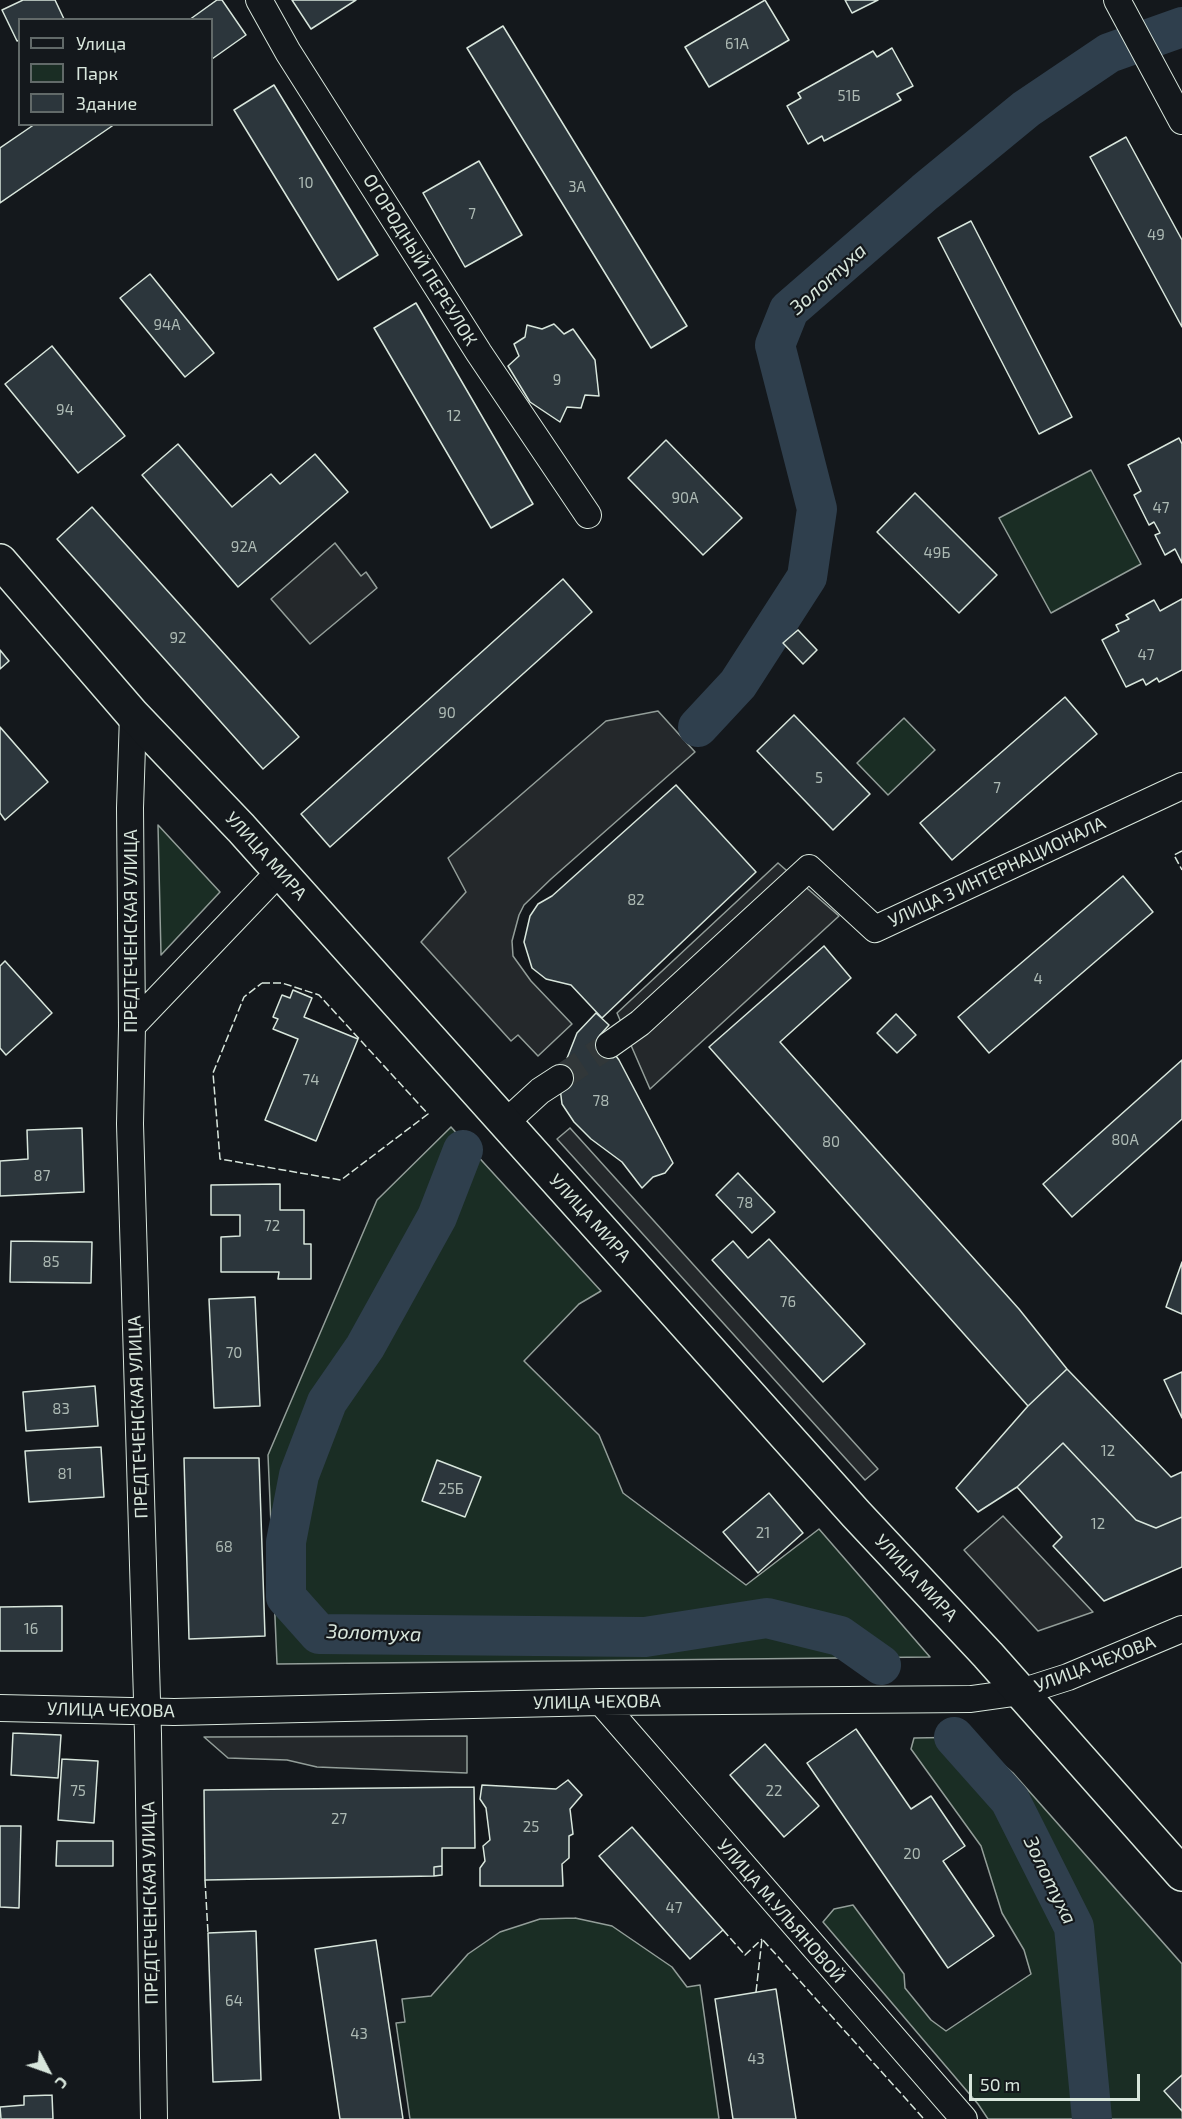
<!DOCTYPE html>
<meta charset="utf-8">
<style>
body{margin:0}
#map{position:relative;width:1182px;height:2119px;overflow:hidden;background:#14181c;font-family:"Exo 2",sans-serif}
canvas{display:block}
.legend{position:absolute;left:18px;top:18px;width:195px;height:108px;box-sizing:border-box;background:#14181c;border:2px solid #626a69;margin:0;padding:8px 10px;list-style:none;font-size:18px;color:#d8e6dc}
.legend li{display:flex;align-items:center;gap:12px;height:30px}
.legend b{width:30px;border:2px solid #626a69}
.north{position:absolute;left:18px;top:2041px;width:60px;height:60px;-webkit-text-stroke:4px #14181c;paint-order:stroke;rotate:131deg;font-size:16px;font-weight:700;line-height:24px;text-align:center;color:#d8e6dc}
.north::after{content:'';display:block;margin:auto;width:21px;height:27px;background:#d8e6dc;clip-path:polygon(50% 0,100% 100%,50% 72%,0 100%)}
.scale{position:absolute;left:969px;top:2074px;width:171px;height:27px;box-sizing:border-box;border:3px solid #d8e6dc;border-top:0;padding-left:8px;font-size:18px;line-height:21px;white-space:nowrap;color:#d8e6dc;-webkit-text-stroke:4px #14181c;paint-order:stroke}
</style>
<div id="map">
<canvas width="1182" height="2119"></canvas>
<ul class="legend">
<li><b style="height:8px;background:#14181c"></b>Улица</li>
<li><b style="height:16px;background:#1a2d24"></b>Парк</li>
<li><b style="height:16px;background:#2c363c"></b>Здание</li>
</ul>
<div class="north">С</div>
<div class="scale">50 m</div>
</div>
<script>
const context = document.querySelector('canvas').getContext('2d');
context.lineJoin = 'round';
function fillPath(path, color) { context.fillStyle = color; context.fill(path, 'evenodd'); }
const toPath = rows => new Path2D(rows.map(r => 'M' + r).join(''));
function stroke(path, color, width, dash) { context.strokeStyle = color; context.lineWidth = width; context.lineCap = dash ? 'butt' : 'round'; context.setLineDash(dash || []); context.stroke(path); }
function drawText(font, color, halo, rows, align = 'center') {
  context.font = font + ' "Exo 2",sans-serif'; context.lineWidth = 4.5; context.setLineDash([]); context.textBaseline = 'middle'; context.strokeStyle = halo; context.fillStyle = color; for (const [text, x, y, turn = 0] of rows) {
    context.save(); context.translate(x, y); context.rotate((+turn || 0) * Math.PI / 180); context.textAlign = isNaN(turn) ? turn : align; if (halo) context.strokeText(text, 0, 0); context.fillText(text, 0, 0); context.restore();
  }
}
const green = toPath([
 [1091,470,1141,564,1051,613,999,518,1091,470],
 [904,718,935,750,888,795,857,763,904,718],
 [158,825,220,892,161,955,158,825],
 [451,1127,601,1291,579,1304,524,1361,599,1435,623,1493,746,1585,819,1529,930,1657,277,1664,268,1455,377,1200,451,1127],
 [972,1737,1013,1773,1182,1964,1182,2119,988,2119,978,2104,823,1922,834,1909,853,1905,904,1974,905,1988,931,2020,946,2031,1031,1974,1024,1950,1002,1913,981,1846,911,1749,914,1738,972,1737],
 [575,1918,612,1926,672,1967,687,1987,700,1985,719,2119,410,2119,396,2023,405,2022,402,1999,431,1996,468,1954,500,1932,540,1919,575,1918]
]);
const parking = toPath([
 [335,543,361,576,366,572,377,588,310,644,271,599,335,543],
 [658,711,695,752,551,879,524,905,519,915,512,941,513,956,531,981,572,1024,538,1056,518,1035,511,1041,421,942,466,892,448,858,606,721,658,711],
 [778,863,839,916,650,1089,617,1013,778,863],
 [570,1128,878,1469,865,1480,557,1139,570,1128],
 [1003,1516,1093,1612,1038,1631,964,1550,1003,1516],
 [467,1736,467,1773,317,1767,287,1760,228,1758,204,1737,467,1736]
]);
const river = toPath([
 [698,727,738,684,807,577,817,509,775,345,789,310,925,192,1026,109,1109,53,1182,27],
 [463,1150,437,1217,365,1347,327,1402,299,1475,286,1542,286,1597,319,1634,645,1637,767,1618,840,1636,881,1665],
 [954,1737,1010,1800,1074,1927,1092,2119]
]);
const building = toPath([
 [23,0,55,0,64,19,20,20,20,40,17,41,2,10,23,0],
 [217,0,222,0,246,35,212,59,212,20,189,20,217,0],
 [292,0,356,0,311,29,292,0],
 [765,0,789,40,709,87,685,47,765,0],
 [845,0,878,0,852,13,845,0],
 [503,26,687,326,651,348,467,48,503,26],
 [892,48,913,86,897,94,901,100,824,141,822,136,808,144,787,106,801,98,798,93,873,51,877,57,892,48],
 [274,85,378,255,338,280,234,110,274,85],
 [35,124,115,124,0,203,0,148,35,124],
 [1126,137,1182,240,1182,327,1090,157,1126,137],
 [479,161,522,235,465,267,423,193,479,161],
 [971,221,1072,417,1039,434,938,238,971,221],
 [150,274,214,353,185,377,120,298,150,274],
 [416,303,533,504,491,528,374,328,416,303],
 [554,324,564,334,573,329,595,360,599,396,585,395,581,408,567,407,560,422,530,402,508,366,519,356,514,344,525,337,527,325,542,329,554,324],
 [52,346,125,436,78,473,5,384,52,346],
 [1179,438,1182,444,1182,563,1175,549,1165,555,1155,535,1160,533,1154,522,1149,525,1134,495,1141,491,1128,465,1179,438],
 [666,440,742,518,703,555,628,478,666,440],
 [178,444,232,507,271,474,280,484,315,454,348,492,238,587,142,475,178,444],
 [915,493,997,575,959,613,877,532,915,493],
 [92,507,299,737,263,769,57,539,92,507],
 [563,579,592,612,330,847,301,814,563,579],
 [1182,599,1182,670,1159,682,1157,678,1146,685,1143,679,1126,687,1102,640,1119,631,1116,625,1129,619,1126,615,1154,600,1160,611,1182,599],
 [798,630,817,650,803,664,783,643,798,630],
 [0,650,9,661,0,669,0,650],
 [1065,697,1097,734,952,860,920,823,1065,697],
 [794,715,870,794,833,830,757,751,794,715],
 [0,727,48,782,5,820,0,813,0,727],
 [676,785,756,872,602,1018,571,985,546,979,532,968,524,942,530,916,538,904,552,896,676,785],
 [1123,876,1153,912,989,1053,958,1017,1123,876],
 [824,946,851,978,780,1042,1019,1309,1067,1369,1028,1406,709,1047,824,946],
 [5,961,52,1013,6,1055,0,1048,0,966,5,961],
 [293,990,312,998,304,1017,358,1039,316,1141,265,1120,298,1039,273,1029,278,1019,273,1017,282,995,290,998,293,990],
 [596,1013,609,1025,600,1035,619,1060,673,1163,665,1173,653,1177,642,1188,622,1162,591,1139,574,1122,562,1104,560,1088,562,1071,577,1033,596,1013],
 [896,1014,916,1035,897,1053,877,1033,896,1014],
 [1182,1060,1182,1119,1072,1217,1043,1184,1182,1060],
 [82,1128,84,1192,0,1196,0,1161,28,1159,27,1130,82,1128],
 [738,1173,775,1212,752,1233,716,1195,738,1173],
 [280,1184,280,1210,304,1210,304,1244,311,1244,311,1279,278,1279,279,1272,221,1272,221,1237,240,1236,240,1215,211,1215,211,1185,280,1184],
 [769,1239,865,1344,823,1382,712,1260,733,1241,748,1258,769,1239],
 [11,1241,92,1242,91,1283,10,1282,11,1241],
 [1182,1262,1182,1314,1166,1307,1182,1262],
 [255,1297,260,1406,214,1408,209,1299,255,1297],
 [1067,1369,1171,1477,1182,1472,1182,1517,1156,1528,1136,1520,1063,1443,1017,1487,978,1512,956,1488,1028,1406,1067,1369],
 [1182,1372,1182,1418,1164,1380,1182,1372],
 [95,1386,98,1426,26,1431,23,1392,95,1386],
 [1063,1443,1136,1520,1156,1528,1182,1517,1182,1567,1104,1601,1053,1546,1062,1537,1017,1487,1063,1443],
 [101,1447,104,1497,29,1502,25,1451,101,1447],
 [184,1458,259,1458,265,1636,189,1639,184,1458],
 [437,1460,481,1477,465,1517,422,1501,437,1460],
 [769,1493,803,1533,758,1573,723,1532,769,1493],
 [62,1606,62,1651,0,1651,0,1607,62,1606],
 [856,1729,911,1809,931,1796,965,1846,943,1861,994,1936,948,1968,807,1763,856,1729],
 [13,1733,61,1735,58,1778,11,1775,13,1733],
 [765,1744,819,1806,784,1837,730,1775,765,1744],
 [62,1759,98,1761,94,1823,58,1820,62,1759],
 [568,1780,582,1795,570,1809,573,1834,569,1836,569,1858,562,1864,563,1886,480,1886,480,1868,485,1861,483,1846,490,1840,486,1808,480,1799,482,1785,556,1789,568,1780],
 [474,1787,475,1848,442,1848,442,1866,434,1867,434,1876,205,1880,204,1790,474,1787],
 [0,1826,21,1826,19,1908,0,1907,0,1826],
 [632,1827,723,1930,690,1959,599,1856,632,1827],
 [57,1841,113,1841,113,1866,56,1866,57,1841],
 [442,1866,442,1875,434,1876,434,1867,442,1866],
 [256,1931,261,2080,213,2082,208,1933,256,1931],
 [376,1940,403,2119,340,2119,315,1949,376,1940],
 [776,1989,796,2119,733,2119,715,1999,776,1989],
 [1182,2075,1182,2111,1164,2091,1182,2075],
 [52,2095,53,2119,1,2119,0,2107,24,2105,24,2096,52,2095]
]);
const minorTunnel = toPath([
 [560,1078,609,1045]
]);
const minor = toPath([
 [259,0,288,52,479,353,588,515],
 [1117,0,1182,121],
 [133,715,130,808,132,1026,130,1124,148,1734,154,2119],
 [132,1026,280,871],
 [609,1045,640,1023,809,868,875,929,1182,786],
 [505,1123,540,1091,560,1078],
 [601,1702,964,2119],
 [0,1708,174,1712,601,1702,971,1699,1021,1692,1068,1677,1182,1629]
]);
const major = toPath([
 [0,561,133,715,241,828,856,1514,988,1655,1182,1874]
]);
const fence = toPath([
 [1182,851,1174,855,1182,870],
 [262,983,282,983,319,995,428,1114,341,1180,220,1159,213,1073,244,997,262,983],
 [205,1880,208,1933],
 [723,1930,745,1955,762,1939],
 [756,1992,762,1939,924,2119]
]);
const numberNames = [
 ["61А",737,44],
 ["51Б",849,96],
 ["10",306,183],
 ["3А",577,187],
 ["7",472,214],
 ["49",1156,235],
 ["94А",167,325],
 ["9",557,380],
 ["94",65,410],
 ["12",454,416],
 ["90А",685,498],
 ["47",1161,508],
 ["92А",244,547],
 ["49Б",937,553],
 ["92",178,638],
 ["47",1146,655],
 ["90",447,713],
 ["5",819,778],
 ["7",997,788],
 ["82",636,900],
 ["4",1038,979],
 ["74",311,1080],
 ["78",601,1101],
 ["80А",1125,1140],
 ["80",831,1142],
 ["87",42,1176],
 ["78",745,1203],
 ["72",272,1226],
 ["85",51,1262],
 ["76",788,1302],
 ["70",234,1353],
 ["83",61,1409],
 ["12",1108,1451],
 ["81",65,1474],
 ["25Б",451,1489],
 ["12",1098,1524],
 ["21",763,1533],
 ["68",224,1547],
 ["16",31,1629],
 ["75",78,1791],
 ["22",774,1791],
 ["27",339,1819],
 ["25",531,1827],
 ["20",912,1854],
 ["47",674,1908],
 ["64",234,2001],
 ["43",359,2034],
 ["43",756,2059]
];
const streetNames = [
 ["ОГОРОДНЫЙ ПЕРЕУЛОК",420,260,58],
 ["УЛИЦА МИРА",266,856,48],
 ["УЛИЦА 3 ИНТЕРНАЦИОНАЛА",997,872,-25],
 ["ПРЕДТЕЧЕНСКАЯ УЛИЦА",131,931,-90],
 ["УЛИЦА МИРА",590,1218,48],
 ["ПРЕДТЕЧЕНСКАЯ УЛИЦА",138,1417,-92],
 ["УЛИЦА МИРА",916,1578,47],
 ["УЛИЦА ЧЕХОВА",1095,1664,-21],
 ["УЛИЦА ЧЕХОВА",597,1702,-1],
 ["УЛИЦА ЧЕХОВА",111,1710,1],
 ["ПРЕДТЕЧЕНСКАЯ УЛИЦА",150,1903,-91],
 ["УЛИЦА М.УЛЬЯНОВОЙ",781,1911,49]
];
const waterNames = [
 ["Золотуха",828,279,-42],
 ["Золотуха",374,1633,2],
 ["Золотуха",1050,1880,64]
];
fillPath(green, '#1a2d24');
stroke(green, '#939e99', 1.5);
fillPath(parking, '#24282b');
stroke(parking, '#939e99', 1.5);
stroke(river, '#2f3f4d', 40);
fillPath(building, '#2c363c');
stroke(building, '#d8e6dc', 1.5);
stroke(minorTunnel, '#313739', 26, [26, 13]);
stroke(minor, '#d8e6dc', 28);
stroke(major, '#d8e6dc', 36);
stroke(minor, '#14181c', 26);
stroke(major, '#14181c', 33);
stroke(fence, '#d8e6dc', 1.5, [8, 3]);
drawText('15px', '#adbab4', null, numberNames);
drawText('18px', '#d8e6dc', '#14181c', streetNames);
drawText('italic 20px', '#d8e6dc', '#14181c', waterNames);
</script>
